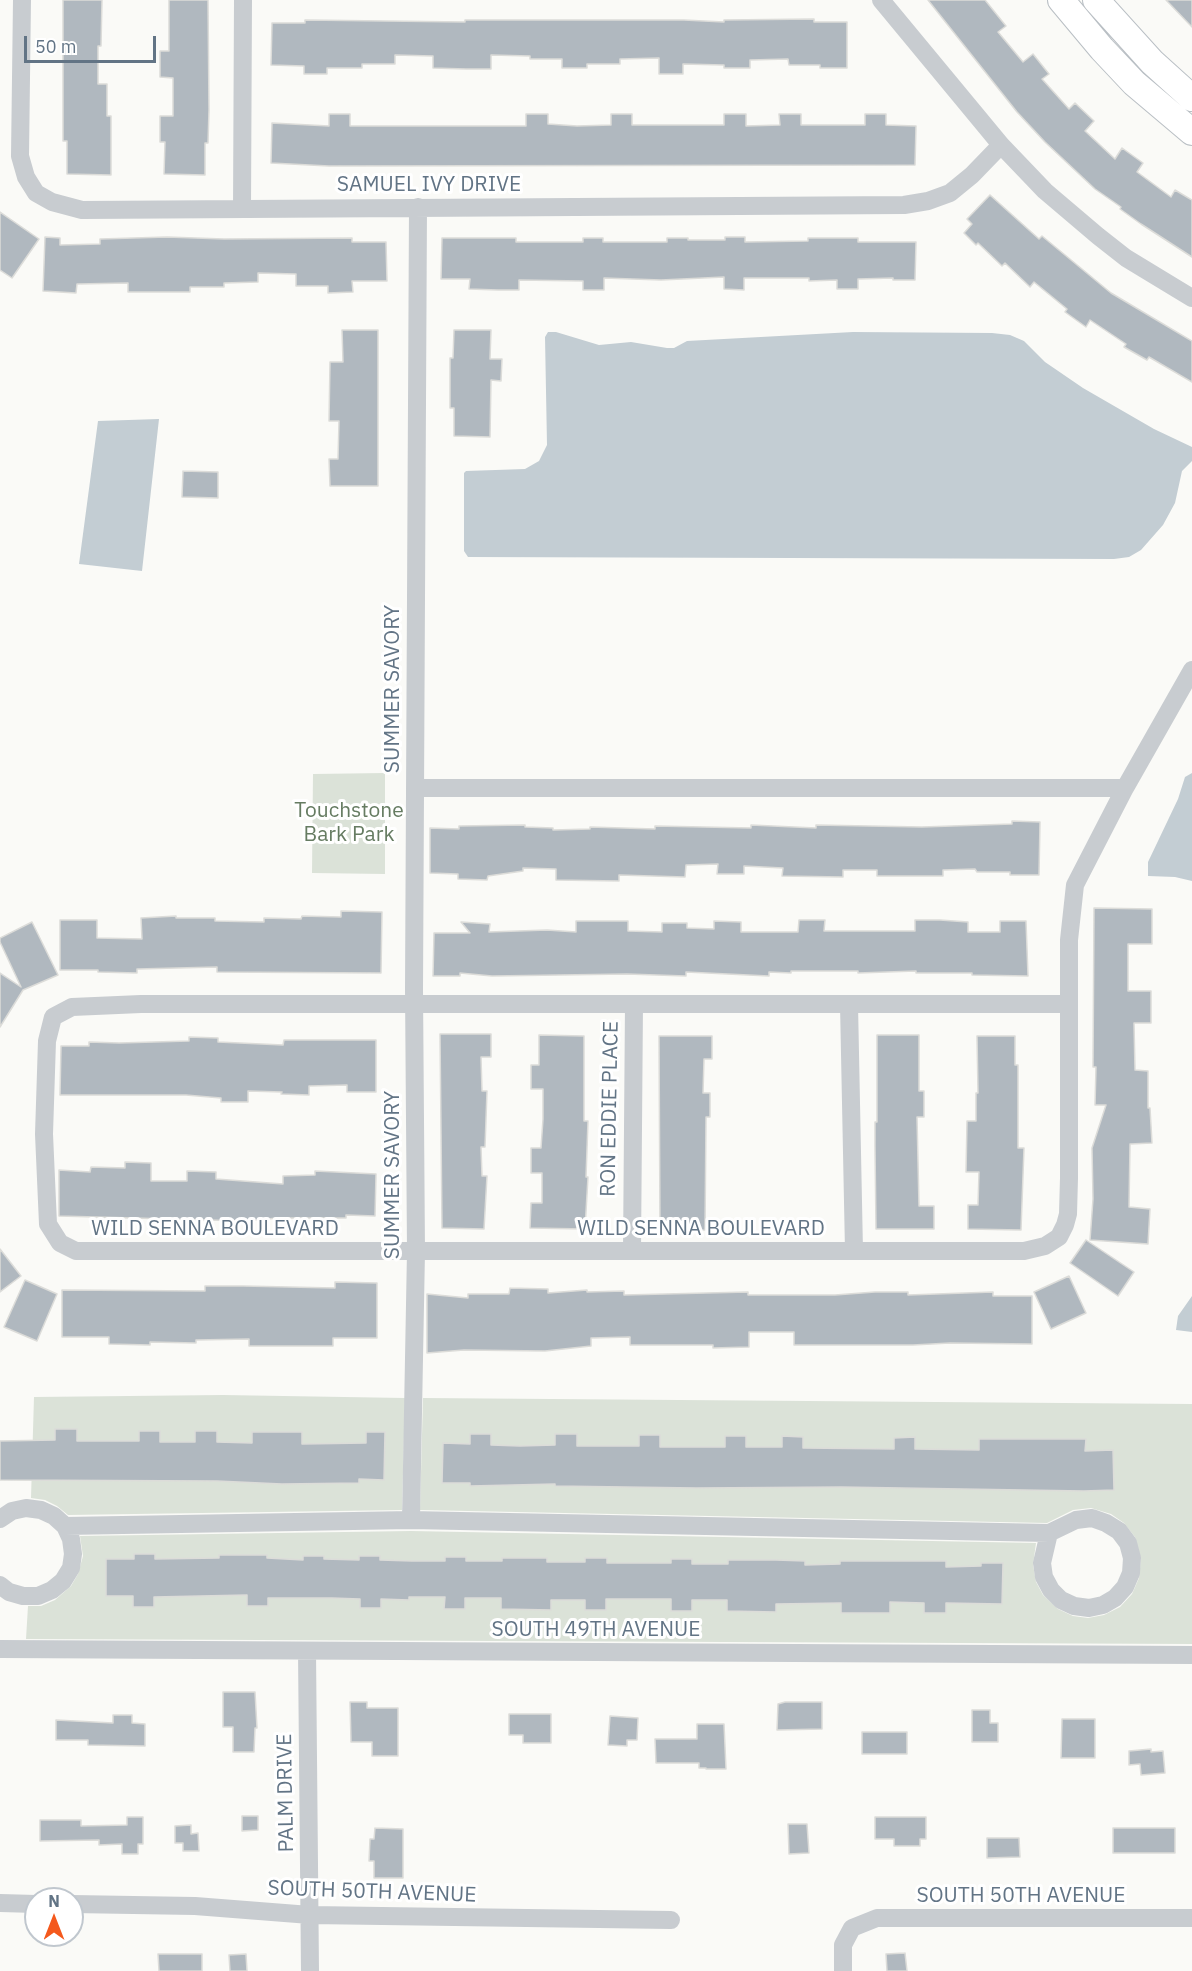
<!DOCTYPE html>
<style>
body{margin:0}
#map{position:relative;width:1192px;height:1971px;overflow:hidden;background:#fafaf7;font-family:"IBM Plex Sans",sans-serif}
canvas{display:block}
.north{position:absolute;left:24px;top:1887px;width:60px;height:60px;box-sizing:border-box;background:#fff;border:2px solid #c0c7ce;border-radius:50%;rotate:0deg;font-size:16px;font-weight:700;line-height:24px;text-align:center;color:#627485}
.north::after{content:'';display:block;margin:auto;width:21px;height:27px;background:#f4591d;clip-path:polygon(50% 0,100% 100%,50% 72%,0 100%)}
.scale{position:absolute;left:24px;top:36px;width:132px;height:27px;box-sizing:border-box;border:3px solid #627485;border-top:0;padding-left:8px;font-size:18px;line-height:21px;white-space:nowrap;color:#627485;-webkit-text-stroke:4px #fff;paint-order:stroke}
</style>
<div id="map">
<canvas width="1192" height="1971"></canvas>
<div class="north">N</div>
<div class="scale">50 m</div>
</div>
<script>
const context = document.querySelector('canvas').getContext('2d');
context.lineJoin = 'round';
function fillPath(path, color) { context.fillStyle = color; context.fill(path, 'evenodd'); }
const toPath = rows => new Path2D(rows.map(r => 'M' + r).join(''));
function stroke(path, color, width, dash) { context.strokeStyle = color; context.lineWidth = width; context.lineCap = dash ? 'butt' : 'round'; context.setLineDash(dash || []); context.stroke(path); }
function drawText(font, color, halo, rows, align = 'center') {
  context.font = font + ' "IBM Plex Sans",sans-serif'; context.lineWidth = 6; context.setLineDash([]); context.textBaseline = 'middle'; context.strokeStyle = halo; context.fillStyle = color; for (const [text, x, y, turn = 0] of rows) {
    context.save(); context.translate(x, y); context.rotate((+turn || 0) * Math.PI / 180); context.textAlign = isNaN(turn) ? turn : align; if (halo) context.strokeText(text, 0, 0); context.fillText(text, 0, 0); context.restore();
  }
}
const green = toPath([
 [385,773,385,874,312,873,313,774],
 [223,1395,405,1398,402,1510,68,1515,57,1506,45,1500,31,1498,34,1397],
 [423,1398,1192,1404,1192,1644,26,1639,28,1606,41,1606,55,1600,71,1586,78,1574,83,1556,80,1536,411,1531,1036,1543,1033,1565,1036,1582,1043,1595,1058,1609,1073,1616,1088,1618,1104,1615,1120,1607,1132,1594,1139,1578,1141,1559,1135,1537,1124,1523,1111,1514,1091,1508,1073,1510,1047,1523,420,1510]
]);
const water = toPath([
 [548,332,556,332,599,345,631,342,667,348,674,348,687,341,853,332,992,333,1010,335,1024,341,1045,362,1083,388,1154,429,1192,447,1192,461,1182,471,1175,503,1163,525,1141,550,1129,557,1114,559,468,557,464,551,464,473,466,471,525,469,539,461,547,445,545,337],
 [159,419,142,571,79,564,98,421],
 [1192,773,1192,881,1175,877,1148,876,1148,862,1178,799,1185,777],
 [1192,1296,1192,1332,1176,1330,1178,1316]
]);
const building = toPath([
 [63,0,102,0,101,46,98,46,98,84,107,84,107,116,111,116,111,175,67,174,67,141,63,141,63,0],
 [169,0,208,0,209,110,208,143,205,143,205,175,164,174,165,142,160,142,160,116,173,116,173,78,160,77,160,51,169,51,169,0],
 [928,0,985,0,1006,26,998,32,1023,62,1033,54,1049,74,1042,79,1069,109,1075,103,1094,121,1085,131,1115,159,1122,148,1143,163,1137,172,1171,197,1175,190,1192,200,1192,257,1141,224,1120,209,1121,207,1095,189,1045,142,1017,112,928,0],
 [1166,0,1192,0,1192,27,1166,0],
 [814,19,814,22,847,22,847,68,820,68,820,65,789,65,788,59,750,60,750,68,724,68,724,65,683,64,683,74,659,74,659,58,620,59,620,64,587,64,587,68,562,68,562,59,530,59,530,56,491,55,491,69,466,69,433,68,433,56,395,55,395,64,362,64,362,68,327,68,327,74,304,74,304,66,271,65,272,23,305,23,305,20,465,22,465,20,684,20,724,22,724,20,814,19],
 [329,114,350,114,350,126,526,126,526,114,548,114,548,124,577,126,611,125,611,114,632,114,632,125,724,125,724,114,746,114,746,126,780,125,779,114,801,114,801,125,865,125,865,114,886,114,886,125,916,126,915,165,329,166,271,163,272,123,329,126,329,114],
 [990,195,1039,239,1042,236,1111,293,1192,341,1192,382,1149,357,1147,360,1124,347,1126,344,1090,320,1086,327,1065,312,1067,309,1034,282,1030,287,1005,263,1002,266,978,243,976,245,964,233,972,224,967,219,990,195],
 [0,212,39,239,12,278,0,270,0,212],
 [45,237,60,238,60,245,100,244,100,239,167,237,224,239,352,238,352,242,386,242,387,281,352,281,353,292,328,293,328,286,296,286,296,274,258,273,258,282,224,283,224,287,190,287,190,292,128,292,128,283,77,284,76,293,43,291,45,237],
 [725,237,745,237,745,242,808,241,808,238,858,238,858,242,916,242,915,280,893,280,893,278,858,279,858,289,837,289,837,280,809,281,809,278,744,278,744,290,724,289,724,277,661,280,604,278,604,290,583,290,583,281,519,280,519,290,498,290,469,289,470,279,441,279,442,238,516,238,516,242,583,242,583,238,603,238,603,242,667,242,667,238,688,238,688,240,725,240,725,237],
 [342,330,378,330,378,486,330,486,329,459,338,459,339,421,329,421,330,362,343,362,342,330],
 [454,330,491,330,490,359,502,359,501,381,491,380,490,437,454,436,454,408,450,408,450,358,453,358,454,330],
 [183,471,218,472,218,498,182,497,183,471],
 [1012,821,1040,822,1039,875,1010,875,1010,872,977,872,975,869,943,870,943,876,877,876,877,870,843,870,843,877,782,876,783,868,744,866,744,874,717,874,718,864,686,865,685,877,619,875,619,881,556,880,556,869,523,868,523,871,488,876,487,880,458,879,458,874,430,873,430,828,459,829,459,826,525,825,525,827,553,828,553,830,590,829,590,827,655,829,655,826,751,828,751,825,816,828,816,825,922,827,1012,824,1012,821],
 [1094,908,1152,909,1152,944,1128,944,1128,991,1151,991,1151,1023,1134,1023,1135,1070,1148,1071,1148,1108,1150,1108,1152,1143,1130,1144,1129,1207,1150,1209,1148,1244,1090,1240,1093,1199,1092,1148,1106,1105,1095,1105,1096,1067,1093,1067,1094,908],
 [341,911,382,912,381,973,217,972,217,967,137,969,137,973,98,972,98,970,60,970,60,920,97,920,97,938,142,939,141,918,176,916,176,918,215,918,215,921,264,922,264,918,301,919,302,916,341,917,341,911],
 [799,920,825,920,824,931,915,931,915,920,940,920,968,922,968,932,1000,932,1000,921,1026,921,1028,976,972,975,972,973,916,973,916,971,858,973,858,971,791,971,791,973,769,972,769,976,686,972,686,976,627,974,492,976,460,973,460,976,433,976,434,933,470,933,461,922,490,924,489,932,547,930,576,932,576,921,628,921,628,931,662,932,662,923,687,923,687,928,714,929,714,921,741,922,741,932,798,932,799,920],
 [32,922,58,975,23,990,0,1027,0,973,21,987,0,942,0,938,32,922],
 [440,1034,491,1034,491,1057,481,1057,482,1091,487,1091,485,1147,481,1147,482,1176,487,1176,484,1229,442,1228,440,1034],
 [539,1035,584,1036,584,1121,588,1121,586,1177,588,1177,585,1229,530,1228,531,1203,542,1203,542,1173,531,1173,531,1148,541,1148,543,1119,543,1089,531,1089,531,1065,539,1065,539,1035],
 [877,1035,919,1035,919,1091,924,1091,924,1117,917,1117,919,1206,934,1206,934,1229,876,1229,875,1147,875,1122,877,1122,877,1035],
 [659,1036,712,1036,712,1059,704,1059,703,1093,710,1093,710,1117,706,1117,705,1230,660,1231,659,1036],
 [977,1036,1015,1036,1015,1065,1018,1065,1018,1148,1024,1148,1021,1230,968,1229,968,1205,978,1205,979,1172,966,1172,967,1121,976,1121,976,1093,978,1093,977,1036],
 [189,1037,218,1038,218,1042,283,1045,284,1040,376,1040,376,1092,347,1092,347,1085,309,1086,309,1095,281,1094,282,1092,248,1091,248,1102,221,1102,221,1098,186,1095,60,1095,61,1046,89,1046,89,1042,119,1043,189,1041,189,1037],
 [125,1162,151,1163,151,1181,187,1181,187,1171,216,1172,216,1179,283,1184,283,1176,315,1175,315,1171,376,1174,375,1216,346,1215,346,1218,278,1218,246,1221,59,1216,59,1170,90,1172,91,1167,125,1168,125,1162],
 [1086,1240,1134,1272,1118,1296,1070,1263,1086,1240],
 [0,1249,21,1276,0,1292,0,1249],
 [1069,1276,1086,1313,1051,1329,1034,1292,1069,1276],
 [25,1280,57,1294,37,1341,4,1327,25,1280],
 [335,1282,377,1283,377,1338,333,1338,333,1346,249,1346,249,1339,196,1340,196,1343,150,1342,150,1345,109,1344,109,1337,62,1337,62,1290,205,1291,205,1286,243,1286,335,1288,335,1282],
 [510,1288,548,1289,548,1293,587,1290,587,1292,624,1291,624,1295,748,1292,748,1295,835,1295,875,1292,908,1292,908,1295,993,1292,993,1296,1032,1296,1032,1344,950,1343,913,1345,794,1345,794,1332,749,1332,749,1347,713,1348,713,1345,630,1345,630,1337,591,1338,591,1346,545,1351,464,1350,427,1353,427,1294,468,1298,468,1294,509,1294,510,1288],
 [55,1429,77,1429,77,1441,139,1441,139,1431,160,1431,160,1442,195,1442,195,1431,217,1431,217,1442,252,1443,252,1432,302,1432,302,1444,366,1443,366,1432,385,1432,384,1480,359,1479,359,1483,282,1484,217,1481,0,1480,0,1441,55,1440,55,1429],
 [470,1434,491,1434,491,1445,520,1446,555,1445,555,1434,577,1434,577,1446,639,1446,639,1435,660,1435,660,1447,725,1447,725,1436,746,1436,746,1447,782,1447,782,1436,803,1437,803,1448,894,1449,894,1438,915,1437,915,1449,979,1450,979,1439,1086,1439,1085,1451,1113,1450,1114,1490,1084,1491,841,1487,696,1488,555,1486,555,1484,470,1486,470,1483,442,1483,443,1443,470,1444,470,1434],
 [134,1554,155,1554,155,1559,219,1558,219,1555,267,1555,267,1558,303,1560,303,1556,324,1556,324,1559,359,1560,359,1556,380,1556,380,1560,412,1561,445,1561,445,1557,466,1557,466,1561,502,1561,502,1558,547,1558,547,1562,585,1562,585,1558,607,1558,607,1563,671,1563,671,1559,692,1559,692,1564,728,1564,728,1560,776,1560,805,1561,805,1565,840,1564,840,1561,946,1561,946,1567,981,1566,981,1563,1003,1563,1002,1604,946,1603,946,1613,924,1613,924,1603,890,1602,890,1613,841,1613,841,1603,776,1604,776,1612,727,1611,727,1600,692,1600,692,1611,671,1611,671,1599,606,1599,606,1610,585,1610,585,1600,551,1600,551,1610,501,1609,501,1598,465,1598,465,1609,444,1609,445,1597,409,1597,409,1600,381,1599,381,1608,360,1608,360,1599,332,1598,268,1598,268,1606,247,1606,247,1595,154,1597,154,1607,133,1607,133,1596,106,1596,106,1559,134,1559,134,1554],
 [223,1692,255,1692,257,1728,255,1728,254,1752,233,1752,233,1727,223,1727,223,1692],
 [350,1702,367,1702,367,1708,398,1708,398,1756,372,1756,372,1742,351,1742,350,1702],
 [785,1702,822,1702,822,1729,777,1730,778,1704,785,1702],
 [972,1710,990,1710,990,1723,998,1723,998,1742,972,1742,972,1710],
 [509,1714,551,1714,551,1743,523,1743,523,1735,509,1735,509,1714],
 [113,1715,132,1715,132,1723,145,1724,145,1746,88,1745,88,1740,56,1740,56,1720,113,1723,113,1715],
 [610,1716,638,1718,637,1740,627,1740,627,1746,608,1745,610,1716],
 [1062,1719,1095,1719,1095,1758,1061,1758,1062,1719],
 [697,1724,724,1724,726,1769,706,1769,706,1768,699,1768,699,1763,656,1763,655,1739,697,1739,697,1724],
 [862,1732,907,1732,907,1754,862,1754,862,1732],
 [1151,1749,1151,1752,1163,1751,1165,1773,1141,1775,1140,1764,1129,1765,1129,1751,1151,1749],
 [242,1816,258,1816,258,1830,242,1831,242,1816],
 [127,1817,143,1817,143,1844,138,1844,138,1854,122,1854,122,1844,99,1845,99,1840,40,1841,40,1820,81,1820,81,1826,127,1825,127,1817],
 [875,1817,926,1817,926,1839,920,1839,920,1846,894,1846,894,1839,875,1839,875,1817],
 [788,1824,807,1824,809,1853,789,1854,788,1824],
 [191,1825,191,1834,198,1833,199,1851,183,1851,183,1843,175,1843,175,1826,191,1825],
 [375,1828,403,1829,403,1878,374,1878,374,1861,369,1861,370,1839,374,1839,375,1828],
 [1113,1828,1175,1828,1175,1853,1113,1853,1113,1828],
 [987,1838,1019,1838,1020,1857,987,1858,987,1838],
 [905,1953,907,1971,887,1971,886,1954,905,1953],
 [158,1954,202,1954,202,1971,159,1971,158,1954],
 [246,1954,247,1971,230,1971,229,1955,246,1954]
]);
const street = toPath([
 [22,0,20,156,26,177,36,193,52,202,82,210,904,205,928,201,950,193,972,175,1001,145],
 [881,0,1001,145,1045,191,1098,236,1126,258,1192,298],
 [242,209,243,0],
 [415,788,1125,788],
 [849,1004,854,1251],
 [1069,1004,141,1004,72,1007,53,1017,47,1041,44,1134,48,1224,60,1243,76,1251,1024,1251,1045,1246,1059,1237,1065,1225,1068,1214,1069,1178,1069,940,1075,885,1125,788,1192,670],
 [632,1251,634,1004],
 [1092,1518,1106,1523,1119,1531,1128,1543,1132,1558,1131,1573,1125,1587,1115,1598,1103,1605,1089,1608,1074,1606,1061,1600,1051,1590,1044,1577,1042,1563,1049,1533,1076,1520,1092,1518],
 [0,1519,12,1511,26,1508,41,1510,54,1516,65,1526,71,1539,73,1554,71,1568,63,1581,52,1590,38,1596,23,1596,9,1592,0,1585],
 [411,1520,1049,1533],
 [65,1526,411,1520,416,1251,414,989,418,207],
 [0,1649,1192,1655],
 [307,1651,310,1971],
 [0,1903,36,1904],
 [72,1904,195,1906,310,1915,671,1920],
 [843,1971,843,1945,852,1928,877,1918,1192,1918]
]);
const secondary = toPath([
 [1061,0,1102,49,1134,83,1192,132],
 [1096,0,1152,62,1192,98]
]);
const streetNames = [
 ["SAMUEL IVY DRIVE",429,185],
 ["SUMMER SAVORY",393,689,-90],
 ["RON EDDIE PLACE",610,1109,-89],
 ["SUMMER SAVORY",393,1175,-90],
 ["WILD SENNA BOULEVARD",215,1229],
 ["WILD SENNA BOULEVARD",701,1229],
 ["SOUTH 49TH AVENUE",596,1630],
 ["PALM DRIVE",286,1793,-91],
 ["SOUTH 50TH AVENUE",372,1892,2],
 ["SOUTH 50TH AVENUE",1021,1896]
];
const parkNames = [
 ["Touchstone",349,811],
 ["Bark Park",349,835]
];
fillPath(green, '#dbe2d8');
fillPath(water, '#c3cdd3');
fillPath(building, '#b0b8bf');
stroke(building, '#dcdcd9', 1.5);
stroke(secondary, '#b9bfc4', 28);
stroke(street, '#c8ccd0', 18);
stroke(secondary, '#fff', 26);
drawText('21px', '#627485', '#fff', streetNames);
drawText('21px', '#667c62', '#fff', parkNames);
</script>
